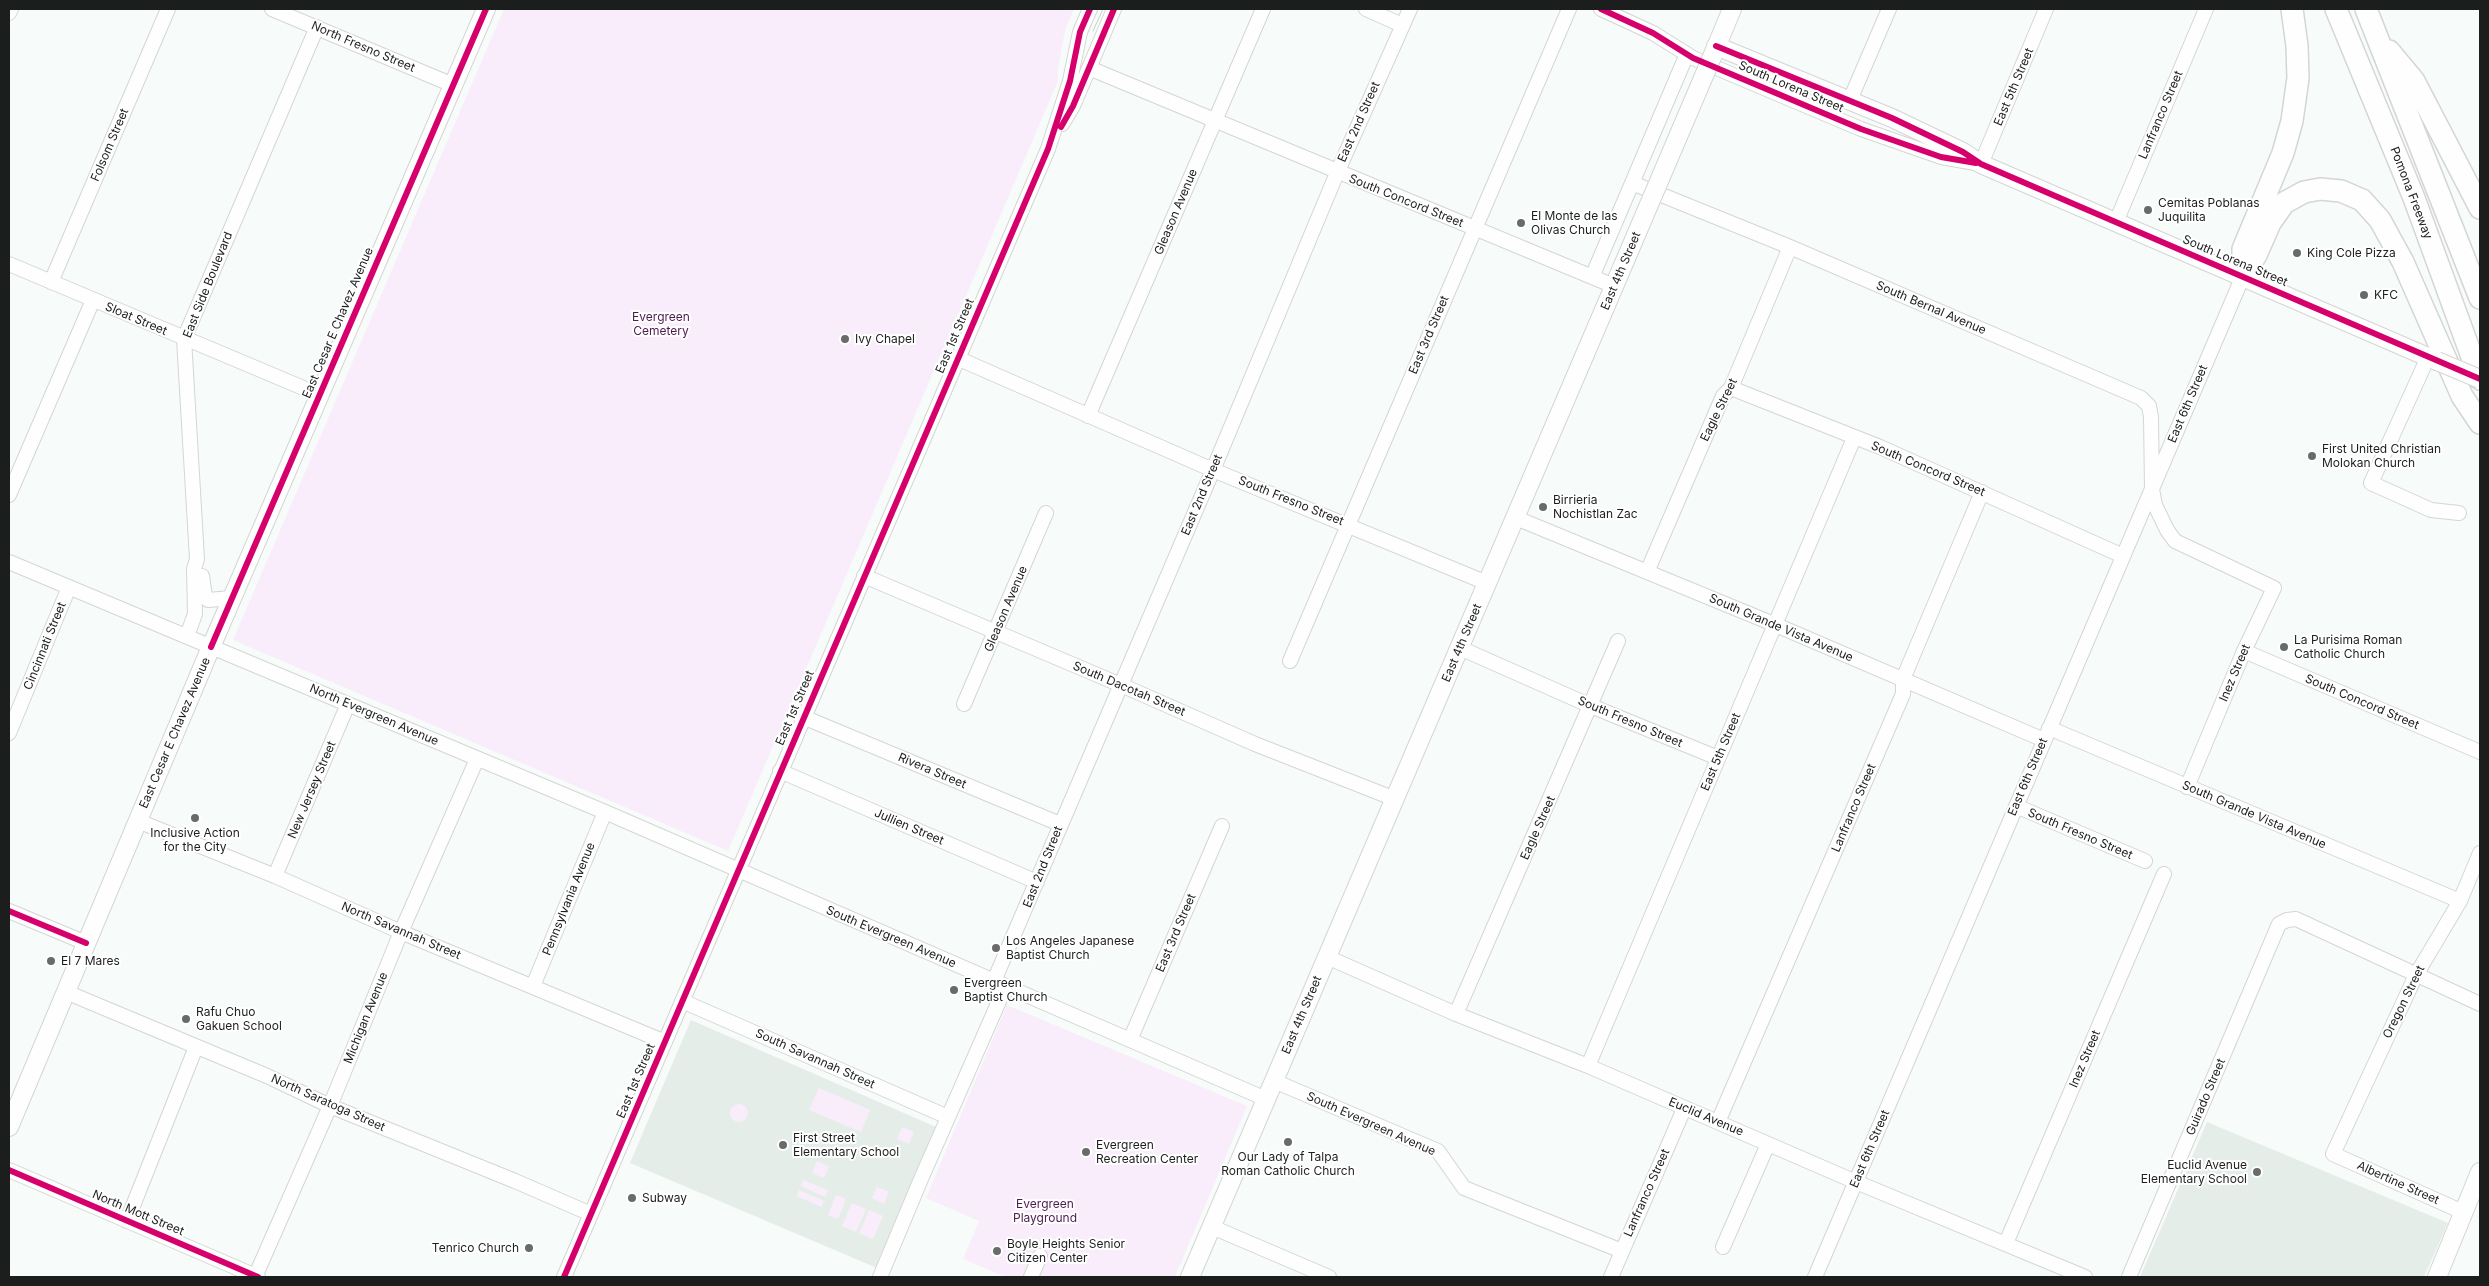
<!DOCTYPE html>
<style>
body{margin:0}
#map{position:relative;width:2489px;height:1286px;overflow:hidden;background:#f7fbf9;font-family:Inter,sans-serif}
canvas{display:block}
.frame{position:absolute;inset:0;border:10px solid #1c1e1d;pointer-events:none}
</style>
<div id="map">
<canvas width="2489" height="1286"></canvas>
<div class="frame"></div>
</div>
<script>
const context = document.querySelector('canvas').getContext('2d');
context.lineJoin = 'round';
function fillPath(path, color) { context.fillStyle = color; context.fill(path, 'evenodd'); }
const toPath = rows => new Path2D(rows.map(r => 'M' + r).join(''));
function stroke(path, color, width, dash) { context.strokeStyle = color; context.lineWidth = width; context.lineCap = dash ? 'butt' : 'round'; context.setLineDash(dash || []); context.stroke(path); }
function drawText(font, color, halo, rows, align = 'center') {
  context.font = font + ' Inter,sans-serif'; context.lineWidth = 4; context.setLineDash([]); context.textBaseline = 'middle'; context.strokeStyle = halo; context.fillStyle = color; for (const [text, x, y, turn = 0] of rows) {
    context.save(); context.translate(x, y); context.rotate((+turn || 0) * Math.PI / 180); context.textAlign = isNaN(turn) ? turn : align; if (halo) context.strokeText(text, 0, 0); context.fillText(text, 0, 0); context.restore();
  }
}
const built = toPath([
 [691,1020,936,1127,877,1268,630,1163],
 [2207,1122,2448,1223,2424,1277,2140,1277]
]);
const green = toPath([
 [504,9,1074,9,1065,30,1058,69,1058,81,728,851,233,640],
 [1007,1005,1247,1106,1175,1277,1006,1277,963,1259,979,1221,926,1198],
 [819,1088,870,1110,861,1132,809,1110],
 '730 1113a9 9 0 1 1 18 0a9 9 0 1 1-18 0Z',
 [902,1127,914,1132,909,1144,897,1139],
 [817,1161,829,1166,824,1178,812,1173],
 [803,1180,828,1190,825,1197,801,1186],
 [877,1187,889,1192,884,1204,872,1198],
 [799,1190,824,1201,821,1207,797,1196],
 [836,1195,846,1199,838,1219,828,1215],
 [852,1203,866,1209,856,1232,842,1226],
 [869,1210,883,1216,873,1239,859,1233]
]);
const minor = toPath([
 [272,9,453,85],
 [1366,9,1402,25],
 [1601,9,1653,33,1693,58,1861,129,1941,157,1981,164,2046,9],
 [9,13,11,9],
 [1089,68,1614,286],
 [1850,100,1889,9],
 [1062,124,1073,106,1114,9],
 [1632,183,1790,247,2141,398,2149,406,2151,417,2152,489,2155,505,2167,530,2175,541,2274,588,2244,651,2187,787],
 [2116,222,2206,9],
 [9,264,320,395],
 [1592,277,1687,54],
 [51,282,168,9],
 [2428,357,2371,483,2431,510,2459,513],
 [957,358,1213,470,1487,583],
 [1731,388,1880,447,2123,556],
 [1088,416,1263,9],
 [9,495,93,300],
 [1516,518,1776,625,2044,740],
 [9,562,605,812,1266,1099],
 [1647,572,1723,396,1731,388,1790,247],
 [202,576,205,596,208,600,232,598],
 [864,576,1121,685,1255,744,1395,799],
 [187,636,195,614,194,569,197,559,184,339,317,27],
 [1460,648,1591,706,1718,758],
 [2244,651,2480,752],
 [1290,661,1569,9],
 [964,704,1046,513],
 [803,717,1060,824],
 [2049,728,2460,901],
 [9,733,69,587],
 [780,771,1037,882],
 [2016,806,2145,861],
 [138,821,275,876,401,932,665,1042],
 [275,876,348,704],
 [9,911,86,943],
 [1327,957,1456,1014,1588,1066,1856,1182,2085,1277],
 [994,981,1213,470,1337,173,1410,9],
 [533,986,605,812],
 [66,992,267,1076,330,1106,515,1181,591,1214],
 [682,1001,948,1117],
 [1456,1014,1618,641],
 [1130,1040,1222,826],
 [1588,1066,1854,438],
 [1274,1081,1438,1151,1464,1188,1622,1251],
 [1718,1122,1903,694,1903,679,1982,492],
 [9,1170,258,1277],
 [2463,1212,2333,1154,2416,975,2460,901,2480,853],
 [127,1221,196,1047],
 [1212,1227,1329,1277],
 [2006,1243,2164,874],
 [1723,1247,1768,1144],
 [255,1277,330,1106,401,932,477,759],
 [564,1277,1048,149,1070,81,1080,32,1090,9],
 [880,1277,921,1179,1000,999,1000,984],
 [1031,1277,1040,1256],
 [1611,1277,1684,1109],
 [1815,1277,2243,276],
 [2129,1277,2279,924,2287,920,2296,919,2480,1004]
]);
const major = toPath([
 [1716,46,1892,118,1963,152,1981,164,2437,361],
 [1712,57,1732,9],
 [9,1127,211,647,486,9],
 [1190,1277,1645,214],
 [2437,1277,2480,1172]
]);
const highway = toPath([
 [2336,9,2414,198,2480,379],
 [2366,9,2480,298],
 [2389,51,2414,81,2480,208],
 [2243,276,2256,255,2270,223,2284,203,2304,192,2320,189,2341,191,2362,200,2380,220,2403,262,2462,396,2480,423],
 [2243,276,2243,249,2283,153,2292,121,2298,78,2297,46,2292,9]
]);
const tram = toPath([
 [1093,31,1103,9]
]);
const majorBridge = toPath([
 [1645,214,1712,57],
 [2437,361,2480,379]
]);
const cycleway = toPath([
 [1601,9,1653,33,1693,58,1861,129,1941,157,1976,163],
 [1716,46,1892,118,1963,152,1981,164,2480,379],
 [1061,127,1073,106,1114,9],
 [211,647,486,9],
 [9,911,86,943],
 [9,1170,258,1277],
 [564,1277,1048,149,1070,81,1080,32,1090,9]
]);
const markers = [
 [2148,210,5,"#696b6a"],
 [1521,223,5,"#696b6a"],
 [2297,253,5,"#696b6a"],
 [2364,295,5,"#696b6a"],
 [845,339,5,"#696b6a"],
 [2312,456,5,"#696b6a"],
 [1543,507,5,"#696b6a"],
 [2284,647,5,"#696b6a"],
 [195,818,5,"#696b6a"],
 [996,948,5,"#696b6a"],
 [51,961,5,"#696b6a"],
 [954,990,5,"#696b6a"],
 [186,1019,5,"#696b6a"],
 [1288,1142,5,"#696b6a"],
 [783,1145,5,"#696b6a"],
 [1086,1152,5,"#696b6a"],
 [2257,1172,5,"#696b6a"],
 [632,1198,5,"#696b6a"],
 [529,1248,5,"#696b6a"],
 [997,1251,5,"#696b6a"]
];
const streetNames = [
 ["North Fresno Street",363,47,23],
 ["South Lorena Street",1791,87,23],
 ["East 5th Street",2014,87,-67],
 ["Lanfranco Street",2161,115,-67],
 ["East 2nd Street",1359,122,-66],
 ["Folsom Street",110,145,-67],
 ["Pomona Freeway",2411,193,69],
 ["South Concord Street",1406,201,22],
 ["Gleason Avenue",1176,212,-67],
 ["South Lorena Street",2235,261,23],
 ["East 4th Street",1621,271,-67],
 ["East Side Boulevard",208,285,-68],
 ["South Bernal Avenue",1931,308,23],
 ["Sloat Street",136,319,23],
 ["East Cesar E Chavez Avenue",338,323,-67],
 ["East 3rd Street",1429,335,-67],
 ["East 1st Street",955,336,-67],
 ["East 6th Street",2188,404,-67],
 ["Eagle Street",1719,410,-64],
 ["South Concord Street",1928,469,23],
 ["East 2nd Street",1202,495,-67],
 ["South Fresno Street",1291,501,22],
 ["Gleason Avenue",1006,609,-67],
 ["South Grande Vista Avenue",1781,628,23],
 ["East 4th Street",1462,643,-67],
 ["Cincinnati Street",45,646,-68],
 ["Inez Street",2235,673,-67],
 ["South Dacotah Street",1129,689,23],
 ["South Concord Street",2362,702,23],
 ["East 1st Street",795,708,-67],
 ["North Evergreen Avenue",374,715,23],
 ["South Fresno Street",1630,722,23],
 ["East Cesar E Chavez Avenue",175,733,-67],
 ["East 5th Street",1721,752,-67],
 ["Rivera Street",932,771,23],
 ["East 6th Street",2028,777,-67],
 ["New Jersey Street",312,790,-67],
 ["Lanfranco Street",1854,808,-67],
 ["South Grande Vista Avenue",2254,815,23],
 ["Jullien Street",909,827,23],
 ["Eagle Street",1538,828,-66],
 ["South Fresno Street",2080,834,23],
 ["East 2nd Street",1043,867,-68],
 ["Pennsylvania Avenue",569,899,-68],
 ["North Savannah Street",401,931,23],
 ["East 3rd Street",1176,933,-67],
 ["South Evergreen Avenue",891,937,23],
 ["Oregon Street",2404,1002,-64],
 ["East 4th Street",1302,1015,-67],
 ["Michigan Avenue",366,1018,-68],
 ["South Savannah Street",815,1059,24],
 ["Inez Street",2085,1059,-67],
 ["East 1st Street",636,1081,-67],
 ["Guirado Street",2206,1097,-67],
 ["North Saratoga Street",328,1103,24],
 ["Euclid Avenue",1706,1117,23],
 ["South Evergreen Avenue",1371,1124,24],
 ["East 6th Street",1870,1149,-67],
 ["Albertine Street",2398,1183,24],
 ["Lanfranco Street",1647,1193,-66],
 ["North Mott Street",138,1213,23]
];
const poiNames = [
 ["Cemitas Poblanas",2158,203],
 ["Juquilita",2158,217],
 ["El Monte de las",1531,216],
 ["Olivas Church",1531,230],
 ["King Cole Pizza",2307,253],
 ["KFC",2374,295],
 ["Ivy Chapel",855,339],
 ["First United Christian",2322,449],
 ["Molokan Church",2322,463],
 ["Birrieria",1553,500],
 ["Nochistlan Zac",1553,514],
 ["La Purisima Roman",2294,640],
 ["Catholic Church",2294,654],
 ["Inclusive Action",195,833,"center"],
 ["for the City",195,847,"center"],
 ["Los Angeles Japanese",1006,941],
 ["Baptist Church",1006,955],
 ["El 7 Mares",61,961],
 ["Evergreen",964,983],
 ["Baptist Church",964,997],
 ["Rafu Chuo",196,1012],
 ["Gakuen School",196,1026],
 ["First Street",793,1138],
 ["Elementary School",793,1152],
 ["Evergreen",1096,1145],
 ["Recreation Center",1096,1159],
 ["Our Lady of Talpa",1288,1157,"center"],
 ["Roman Catholic Church",1288,1171,"center"],
 ["Euclid Avenue",2247,1165,"right"],
 ["Elementary School",2247,1179,"right"],
 ["Subway",642,1198],
 ["Boyle Heights Senior",1007,1244],
 ["Citizen Center",1007,1258],
 ["Tenrico Church",519,1248,"right"]
];
const parkNames = [
 ["Evergreen",661,317],
 ["Cemetery",661,331],
 ["Evergreen",1045,1204],
 ["Playground",1045,1218]
];
fillPath(built, '#e5ede9');
fillPath(green, '#f9edfb');
stroke(minor, '#d3d6d4', 16);
stroke(major, '#d3d6d4', 20);
stroke(highway, '#d3d6d4', 24);
stroke(minor, '#fefefe', 14);
stroke(major, '#fefefe', 18);
stroke(highway, '#fefefe', 21);
stroke(tram, '#cbcccb', 1);
stroke(majorBridge, '#d3d6d4', 20, []);
stroke(majorBridge, '#fefefe', 18);
stroke(cycleway, '#d6006c', 6);
for (const [x, y, r, color] of markers) { const dot = new Path2D(); dot.arc(x, y, r, 0, 2 * Math.PI); context.fillStyle = color; context.fill(dot); stroke(dot, '#fff', 2); }
drawText('12px', '#1c1e1d', '#fff', streetNames);
drawText('12px', '#1c1e1d', '#fff', poiNames, 'left');
drawText('12px', '#4d1a51', '#fff', parkNames);
</script>
